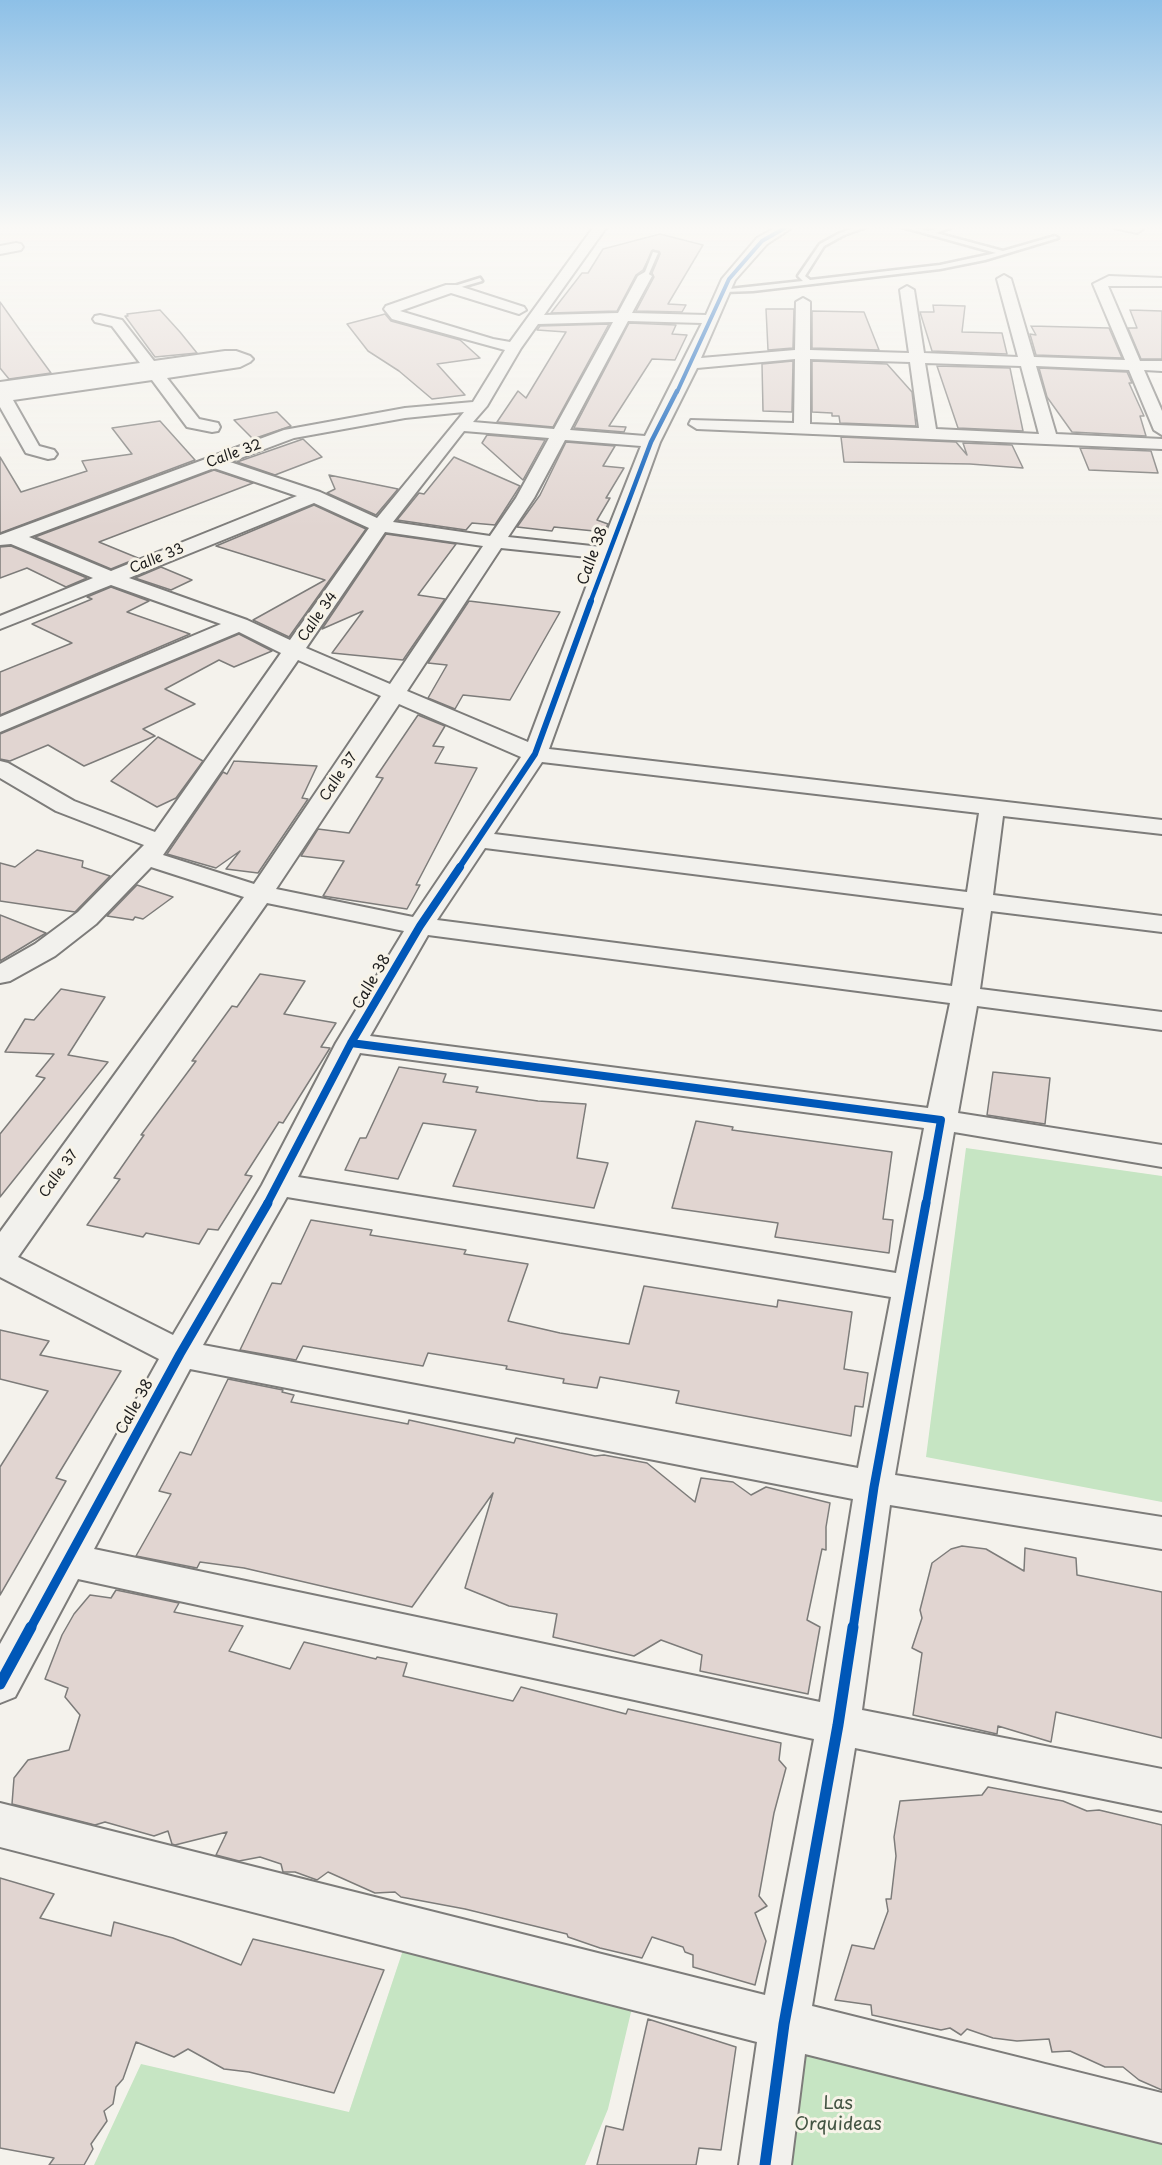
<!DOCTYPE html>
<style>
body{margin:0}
canvas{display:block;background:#f4f2ec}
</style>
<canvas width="1162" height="2165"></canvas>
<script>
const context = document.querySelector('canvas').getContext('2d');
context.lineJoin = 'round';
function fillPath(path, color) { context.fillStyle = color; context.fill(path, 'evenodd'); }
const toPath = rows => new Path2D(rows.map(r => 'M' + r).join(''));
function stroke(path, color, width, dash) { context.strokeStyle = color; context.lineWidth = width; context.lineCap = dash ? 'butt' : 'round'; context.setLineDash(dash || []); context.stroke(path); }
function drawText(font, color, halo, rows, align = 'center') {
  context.font = font + ' "Playpen Sans",sans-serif'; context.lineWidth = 6; context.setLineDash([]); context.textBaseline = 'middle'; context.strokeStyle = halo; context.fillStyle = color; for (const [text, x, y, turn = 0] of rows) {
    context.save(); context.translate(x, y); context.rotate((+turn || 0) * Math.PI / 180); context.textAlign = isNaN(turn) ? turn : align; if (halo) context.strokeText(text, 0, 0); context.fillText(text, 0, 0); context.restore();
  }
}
const green = toPath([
 [966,1148,1162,1176,1162,1502,926,1457],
 [410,1929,637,1987,608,2109,585,2165,94,2165,141,2064,349,2112],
 [797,2053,1162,2141,1162,2165,779,2165]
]);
const building = toPath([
 [660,234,703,245,668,304,686,305,682,312,636,311,654,277,652,273,660,254,653,250,643,270,636,275,617,311,551,313,582,273,588,273,603,249,660,234],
 [0,302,32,347,51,373,9,379,0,368,0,302],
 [933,305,965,306,962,332,1002,333,1007,354,932,351,920,312,934,312,933,305],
 [766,309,794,309,793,348,768,350,766,309],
 [160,310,180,332,197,353,155,357,125,316,128,316,127,314,160,310],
 [1130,310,1162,311,1162,359,1141,359,1128,328,1137,328,1130,310],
 [812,311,864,312,879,350,812,348,812,311],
 [385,314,391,321,460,340,480,358,437,364,465,395,432,399,399,371,368,351,347,324,385,314],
 [629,323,676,325,672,334,687,335,675,360,652,359,609,426,626,427,624,432,574,428,629,323],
 [609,324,553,427,497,422,518,391,526,398,566,332,537,330,540,326,609,324],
 [1031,326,1109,328,1122,358,1036,355,1030,334,1036,335,1031,326],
 [793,361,792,412,763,411,762,364,793,361],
 [812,361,887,364,912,392,916,426,840,423,839,416,832,416,832,413,812,412,812,361],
 [937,366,1010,368,1023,431,958,428,937,366],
 [1039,368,1127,372,1132,383,1129,383,1144,416,1140,416,1146,436,1072,432,1047,397,1039,368],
 [277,412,291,426,253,439,234,420,277,412],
 [160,421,195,460,0,533,0,457,21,492,87,471,82,461,132,454,112,428,160,421],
 [487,435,545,440,523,480,482,443,487,435],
 [841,437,956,442,967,455,963,443,1012,445,1023,468,970,464,844,462,841,437],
 [303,439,322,457,275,475,237,462,303,439],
 [566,442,615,446,603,466,624,468,606,498,610,498,597,520,608,524,604,532,554,527,552,531,517,527,540,495,566,442],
 [1080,448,1151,451,1158,473,1089,470,1080,448],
 [454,457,520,486,495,525,472,523,466,530,397,520,419,493,424,494,454,457],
 [214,470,253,483,99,542,138,558,111,569,35,537,214,470],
 [329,475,398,489,376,515,327,493,335,489,329,475],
 [314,505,366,529,289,637,253,620,325,580,216,546,314,505],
 [386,534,456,544,418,595,445,599,403,660,332,653,363,611,322,629,386,534],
 [11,546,87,578,66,587,27,568,0,578,0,547,11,546],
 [161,567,192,580,171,590,135,578,161,567],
 [111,587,149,601,127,612,190,634,0,715,0,672,72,643,32,624,92,599,87,597,111,587],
 [469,601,560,612,510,700,463,695,455,709,428,698,447,665,428,663,469,601],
 [239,634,272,651,234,667,219,660,165,689,195,704,143,729,155,736,84,766,48,745,10,761,0,759,0,734,239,634],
 [418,715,445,726,433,746,444,747,435,763,477,768,416,885,420,885,407,909,323,896,344,861,301,856,318,829,349,833,383,778,376,777,418,715],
 [158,737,203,761,176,798,157,807,111,781,158,737],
 [234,761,317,766,302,798,308,799,258,873,226,869,240,851,216,868,167,854,223,772,227,774,234,761],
 [37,850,83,861,82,867,110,876,75,912,0,901,0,863,15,867,37,850],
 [137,885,173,897,143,919,135,917,133,920,107,916,137,885],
 [0,915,46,933,0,961,0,915],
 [260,974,305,981,284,1014,336,1023,321,1047,330,1048,283,1123,279,1122,245,1175,252,1176,218,1230,208,1229,199,1244,146,1233,143,1237,87,1225,120,1179,114,1178,144,1135,141,1135,196,1061,192,1061,232,1006,237,1007,260,974],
 [61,989,105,997,68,1055,108,1062,0,1197,0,1134,45,1078,36,1076,54,1054,5,1052,25,1019,34,1020,61,989],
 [399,1067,446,1074,443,1082,478,1087,476,1092,538,1101,586,1104,577,1158,608,1163,594,1208,453,1186,476,1130,423,1123,398,1179,345,1170,360,1138,366,1138,399,1067],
 [993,1072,1050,1078,1045,1124,987,1115,993,1072],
 [696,1121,733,1127,732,1130,892,1152,883,1219,893,1220,889,1253,775,1237,778,1223,672,1208,696,1121],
 [311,1220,372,1230,370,1235,466,1250,464,1254,528,1264,508,1321,560,1333,629,1344,644,1286,777,1307,778,1300,852,1312,844,1369,868,1373,863,1407,855,1406,851,1436,676,1403,679,1391,600,1377,597,1388,563,1383,564,1379,506,1369,507,1366,428,1353,423,1366,303,1346,296,1360,240,1350,272,1283,281,1284,311,1220],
 [0,1330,49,1341,40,1355,121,1371,56,1478,66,1481,0,1595,0,1467,48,1391,0,1379,0,1330],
 [228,1379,283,1390,282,1392,294,1395,291,1402,408,1424,409,1420,514,1443,516,1438,595,1456,604,1455,647,1463,695,1502,701,1478,733,1482,751,1495,766,1487,830,1503,826,1527,826,1550,822,1549,807,1620,820,1627,808,1694,700,1671,702,1655,661,1640,634,1656,553,1637,557,1614,509,1606,465,1588,493,1493,412,1607,244,1568,200,1562,197,1568,136,1556,171,1494,159,1491,180,1452,191,1455,228,1379],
 [962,1546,986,1549,1024,1571,1025,1548,1076,1558,1077,1575,1162,1592,1162,1738,1056,1712,1051,1742,998,1726,997,1734,913,1715,922,1653,912,1648,922,1618,920,1610,932,1563,951,1549,962,1546],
 [116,1590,179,1603,174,1612,243,1626,229,1651,290,1669,304,1642,376,1659,377,1657,407,1663,403,1676,513,1701,521,1687,626,1714,628,1709,781,1743,779,1760,786,1768,774,1813,759,1896,767,1906,755,1913,766,1941,755,1985,693,1967,693,1955,685,1952,683,1947,652,1937,642,1958,600,1948,568,1937,567,1934,465,1909,401,1897,395,1892,375,1893,328,1872,317,1880,295,1872,283,1872,281,1864,260,1857,239,1861,216,1855,227,1832,175,1845,172,1844,168,1831,154,1836,105,1822,95,1825,12,1804,14,1778,28,1760,69,1750,80,1715,65,1697,68,1688,45,1679,62,1635,74,1614,90,1595,111,1598,116,1590],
 [988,1787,1063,1801,1087,1811,1099,1810,1162,1825,1162,2090,1139,2080,1123,2067,1105,2067,1070,2051,1052,2052,1049,2039,1017,2041,993,2038,967,2029,961,2035,950,2028,941,2030,872,2015,871,2005,835,2000,852,1945,874,1949,888,1911,886,1899,891,1899,896,1856,894,1837,900,1801,982,1795,988,1787],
 [0,1878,54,1894,40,1918,111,1936,114,1922,173,1938,241,1965,253,1939,384,1970,334,2093,249,2072,224,2069,188,2049,174,2057,136,2042,123,2079,116,2087,113,2104,104,2111,107,2121,91,2144,93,2149,84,2165,49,2165,54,2158,0,2148,0,1878],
 [648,2019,736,2047,721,2150,699,2148,696,2165,597,2165,606,2126,623,2130,648,2019]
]);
const service = toPath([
 [862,225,872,225,844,235,824,246,805,276,810,280,940,265,996,253,895,225,906,225,928,231,948,225,958,225,936,233,1003,251,1055,236,1058,238,985,260,940,269,753,291,724,292,720,290,803,281,798,276,820,244,840,233,862,225],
 [653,252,658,253,648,276,643,277,653,252],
 [480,278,482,281,451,290,448,288,480,278]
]);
const minor = toPath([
 [595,225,608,225,544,315,618,313,638,276,645,272,652,276,632,313,706,315,722,279,757,238,780,225,796,225,767,244,735,280,701,358,795,350,796,302,803,298,810,302,810,350,909,353,900,290,907,286,914,290,924,353,1018,357,997,279,1004,275,1011,279,1034,357,1125,360,1093,284,1109,276,1162,278,1162,286,1108,286,1140,361,1162,361,1162,371,1144,370,1162,411,1162,435,1154,430,1129,370,1036,366,1056,434,1162,439,1162,449,697,429,689,424,691,420,794,423,795,359,697,368,660,442,549,749,1162,820,1162,834,1003,816,993,895,1162,916,1162,932,991,911,980,989,1162,1012,1162,1030,977,1006,958,1113,1162,1145,1162,1167,954,1132,895,1475,1162,1517,1162,1549,890,1505,862,1710,1162,1769,1162,1811,855,1748,812,2006,1162,2093,1162,2143,805,2054,791,2165,739,2165,757,2042,0,1847,0,1803,765,1995,814,1739,78,1579,15,1697,0,1703,0,1644,159,1359,0,1277,0,1232,244,897,151,867,96,924,55,956,10,981,0,983,0,964,35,944,78,912,144,845,56,811,0,778,0,761,8,763,74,801,155,832,281,653,239,632,0,732,0,717,221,624,111,585,0,629,0,616,93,578,11,544,0,545,0,535,284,430,405,408,473,402,505,350,392,319,384,309,386,306,446,285,456,285,524,307,526,310,519,314,451,293,400,311,493,339,510,342,595,225],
 [628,321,702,323,645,436,570,430,628,321],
 [613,322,554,429,473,422,487,406,521,348,538,324,613,322],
 [810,359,910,362,919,428,810,424,810,359],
 [925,363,1021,366,1039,434,936,429,925,363],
 [464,412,377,518,320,492,230,462,294,438,405,418,464,412],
 [464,431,549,438,516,498,490,536,393,522,464,431],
 [565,440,641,446,601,547,508,537,534,498,565,440],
 [214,468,297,496,111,571,29,537,214,468],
 [314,503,369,528,290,640,247,620,129,578,314,503],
 [385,532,483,546,390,684,306,648,385,532],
 [501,548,597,558,528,742,407,691,501,548],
 [298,660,381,696,254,884,163,855,298,660],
 [399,704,521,757,413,917,276,889,399,704],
 [542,762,979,813,967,892,494,834,542,762],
 [485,848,964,908,952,986,437,920,485,848],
 [267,903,404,931,336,1043,262,1185,173,1335,18,1257,267,903],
 [428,935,950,1003,928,1108,370,1036,428,935],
 [360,1053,924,1128,896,1273,298,1177,360,1053],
 [287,1197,891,1297,858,1468,203,1345,287,1197],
 [190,1369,853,1499,820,1702,94,1549,190,1369],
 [1112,225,1137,225,1143,229,1137,233,1114,228,1112,225],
 [16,243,21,244,23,247,21,250,0,254,0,246,16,243],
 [100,315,122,320,154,361,225,351,236,351,250,356,253,359,250,362,240,367,167,378,199,419,218,423,220,427,218,431,212,432,187,427,152,380,13,400,39,446,54,450,57,454,54,458,48,459,26,453,0,407,0,382,140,363,112,326,95,322,93,319,95,316,100,315]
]);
const cyclewayFar5 = toPath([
 [677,392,729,279,762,241,790,225]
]);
const cyclewayFar4 = toPath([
 [590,603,651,442,677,391]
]);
const cyclewayFar3 = toPath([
 [459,868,535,754,591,601]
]);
const cyclewayFar2 = toPath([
 [351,1043,941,1120,926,1204],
 [267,1204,351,1043,420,926,460,867]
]);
const cyclewayFar1 = toPath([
 [30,1629,180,1354,268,1203],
 [853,1629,874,1487,926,1203]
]);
const cycleway = toPath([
 [0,1684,31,1627],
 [765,2165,784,2024,838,1725,853,1627]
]);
const farStreetnames = [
 ["Calle 32",234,454,-20],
 ["Calle 33",157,559,-22],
 ["Calle 34",318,617,-55],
 ["Calle 37",339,777,-56],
 ["Calle 37",59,1174,-54]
];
const streetNames = [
 ["Calle 38",593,556,-70],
 ["Calle 38",372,982,-60],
 ["Calle 38",135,1407,-61]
];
const nearParknames = [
 ["Las",838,2104],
 ["Orquideas",838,2125]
];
fillPath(green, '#c6e5c3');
fillPath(building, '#e1d5d1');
stroke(building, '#7d7c7a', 1.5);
stroke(service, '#7d7c7a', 5);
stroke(minor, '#7d7c7a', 4);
fillPath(service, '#f2f1ed');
fillPath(minor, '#f2f1ed');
stroke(cyclewayFar5, '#0057b8', 4);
stroke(cyclewayFar4, '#0057b8', 4.5);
stroke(cyclewayFar3, '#0057b8', 6);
stroke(cyclewayFar2, '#0057b8', 8);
stroke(cyclewayFar1, '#0057b8', 9);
stroke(cycleway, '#0057b8', 11);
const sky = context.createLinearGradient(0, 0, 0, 528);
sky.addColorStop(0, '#8dc0e7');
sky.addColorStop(0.43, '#faf9f6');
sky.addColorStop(1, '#faf9f600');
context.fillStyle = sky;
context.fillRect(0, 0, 1162, 528);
drawText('14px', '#1c1c1c', '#f7f3e8', farStreetnames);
drawText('15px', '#1c1c1c', '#f7f3e8', streetNames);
drawText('18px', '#454', '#f7f3e8', nearParknames);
</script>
